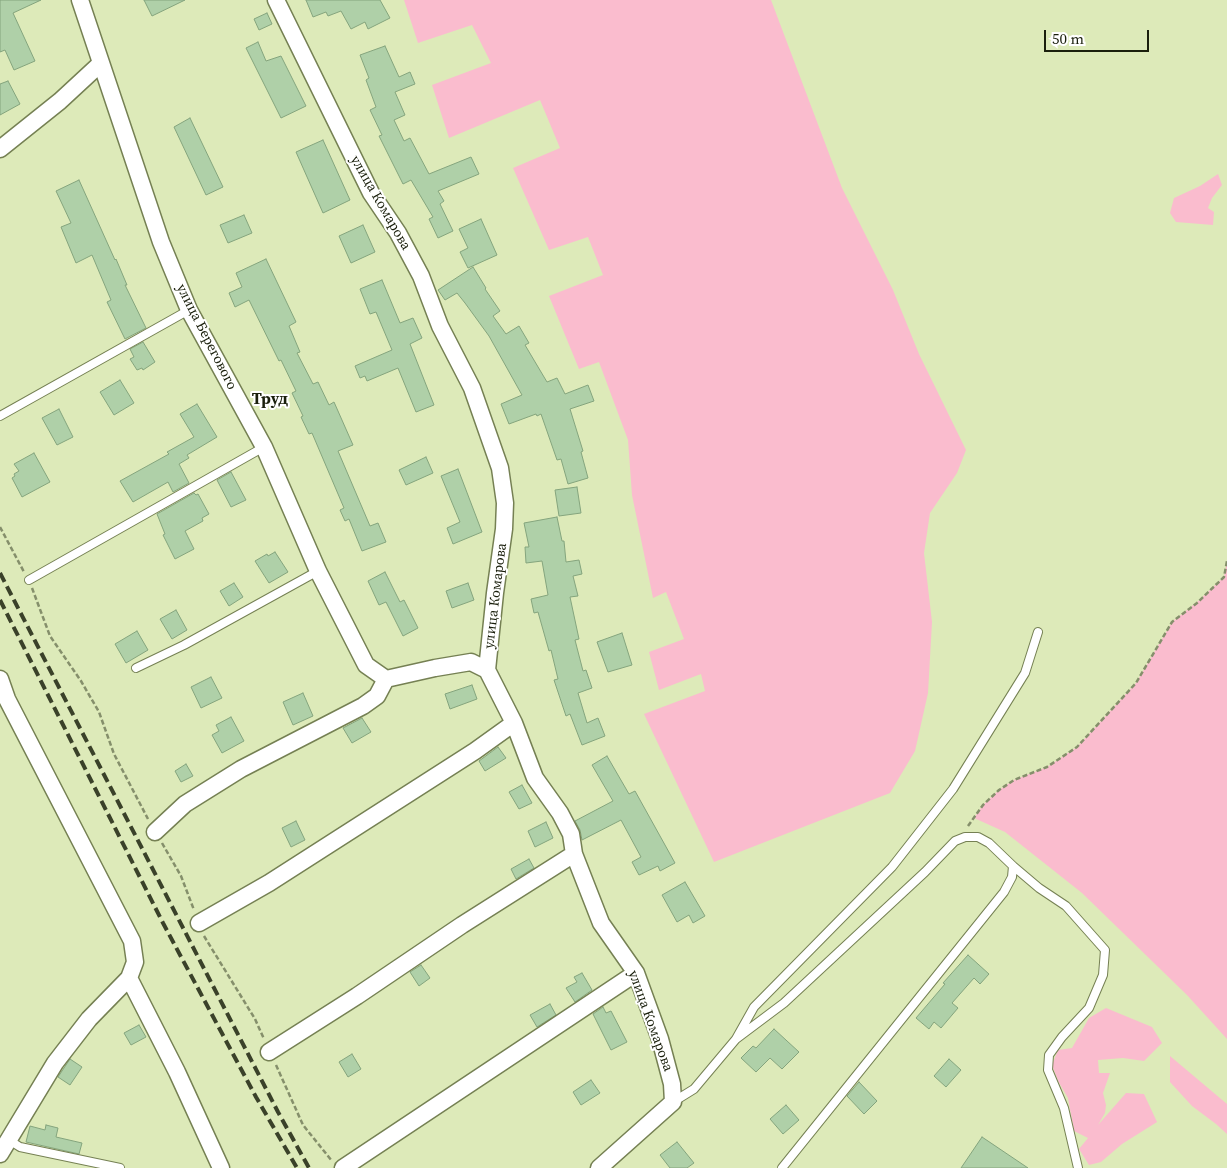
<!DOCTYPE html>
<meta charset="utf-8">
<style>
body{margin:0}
#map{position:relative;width:1227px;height:1168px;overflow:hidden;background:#ddeab9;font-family:"Source Serif 4",serif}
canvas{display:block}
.scale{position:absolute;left:1044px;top:30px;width:105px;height:22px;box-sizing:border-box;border:2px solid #1a1f0c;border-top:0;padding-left:6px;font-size:15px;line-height:18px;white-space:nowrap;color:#1a1f0c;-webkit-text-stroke:4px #fff;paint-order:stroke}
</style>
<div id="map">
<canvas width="1227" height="1168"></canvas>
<div class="scale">50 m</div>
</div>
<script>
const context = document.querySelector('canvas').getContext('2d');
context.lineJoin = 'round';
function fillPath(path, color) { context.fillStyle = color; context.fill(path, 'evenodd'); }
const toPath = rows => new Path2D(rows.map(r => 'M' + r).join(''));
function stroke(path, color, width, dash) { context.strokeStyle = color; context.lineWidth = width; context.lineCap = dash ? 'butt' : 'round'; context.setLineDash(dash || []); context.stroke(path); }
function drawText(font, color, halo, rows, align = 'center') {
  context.font = font + ' "Source Serif 4",serif'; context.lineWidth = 4; context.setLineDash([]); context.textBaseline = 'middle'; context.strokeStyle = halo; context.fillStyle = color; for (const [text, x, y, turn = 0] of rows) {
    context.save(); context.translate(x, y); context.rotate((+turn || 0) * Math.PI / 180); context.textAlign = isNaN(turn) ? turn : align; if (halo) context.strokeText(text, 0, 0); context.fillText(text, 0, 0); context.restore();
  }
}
const green = toPath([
 [404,0,771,0,842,188,893,290,919,354,966,450,957,473,930,513,924,553,932,622,928,693,915,751,890,793,714,862,644,714,705,691,701,674,659,690,649,652,684,639,666,592,653,598,632,495,628,440,599,362,579,369,549,296,603,275,588,237,549,250,513,168,560,148,540,100,449,138,432,85,491,63,472,25,418,43],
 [1218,174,1222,185,1212,198,1208,208,1214,212,1213,225,1176,222,1170,213,1174,198,1200,186],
 [1227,561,1227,1039,1187,995,1082,893,1005,832,974,818,983,805,999,790,1014,780,1047,767,1077,747,1136,683,1172,622,1197,602,1224,577],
 [1106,1008,1152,1027,1162,1043,1144,1061,1123,1058,1098,1060,1099,1073,1110,1073,1103,1093,1106,1105,1105,1113,1098,1125,1126,1093,1144,1094,1157,1122,1122,1144,1101,1162,1089,1165,1079,1149,1088,1138,1074,1131,1068,1098,1058,1081,1052,1065,1058,1050,1072,1048,1089,1018],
 [1170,1056,1227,1104,1227,1134,1216,1124,1192,1106,1170,1082]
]);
const building = toPath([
 [0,0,41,0,13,13,35,61,14,70,5,50,0,52,0,0],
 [144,0,185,0,152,16,144,0],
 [306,0,380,0,390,18,368,29,365,22,351,29,341,11,328,16,326,12,313,17,306,0],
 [267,13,272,24,259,30,254,19,267,13],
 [258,42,266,61,281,56,306,106,281,118,246,48,258,42],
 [385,46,399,77,410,72,415,84,395,92,405,115,394,120,404,141,410,138,429,174,471,157,479,174,438,191,444,201,440,204,453,231,438,238,429,219,433,217,411,180,403,184,379,136,382,135,370,110,376,107,366,80,369,78,360,55,385,46],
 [8,81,20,104,0,115,0,84,8,81],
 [190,118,223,187,206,195,174,127,190,118],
 [323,140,350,200,323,213,296,152,323,140],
 [79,180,115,260,116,259,127,285,125,285,146,328,125,339,107,302,111,300,92,255,76,263,61,227,71,223,56,191,79,180],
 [244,215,252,233,228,243,220,225,244,215],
 [481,219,497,255,468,268,460,252,468,248,459,229,481,219],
 [363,225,375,252,351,263,339,236,363,225],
 [266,259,296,322,289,326,300,352,297,353,313,384,318,382,329,405,334,402,353,445,338,451,370,526,378,523,386,542,362,551,349,519,345,521,340,510,344,508,312,433,309,434,301,417,303,416,292,393,296,391,281,360,279,361,249,300,235,307,229,293,242,287,236,273,266,259],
 [473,267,486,288,485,289,500,311,493,316,506,334,519,326,529,343,525,345,547,382,557,378,565,394,588,385,594,401,570,409,583,451,581,452,588,478,568,484,561,459,557,460,541,414,537,416,536,414,509,424,501,404,522,395,489,336,465,303,457,293,445,300,438,290,473,267],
 [382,280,400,323,413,318,422,338,410,344,434,405,416,412,398,368,367,381,365,376,360,378,355,366,392,350,376,312,370,314,360,289,382,280],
 [143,342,155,362,143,370,142,368,137,370,130,359,134,357,130,349,143,342],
 [120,380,134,403,114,415,100,392,120,380],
 [197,404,217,437,187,455,189,458,179,464,189,483,173,492,168,482,133,502,120,481,169,454,167,452,194,437,180,414,197,404],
 [59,409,73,437,57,445,42,418,59,409],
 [34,453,50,482,22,497,12,478,15,476,14,474,19,471,14,464,34,453],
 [426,457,433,473,406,485,399,470,426,457],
 [458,469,482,532,453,544,447,528,460,522,441,476,458,469],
 [231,472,246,500,231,507,217,480,231,472],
 [577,487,581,513,559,516,555,490,577,487],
 [194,493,196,495,198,494,209,514,202,518,203,521,185,531,194,549,175,559,163,535,165,534,157,514,194,493],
 [557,517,562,541,564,541,566,562,579,560,582,574,573,576,578,596,570,597,579,639,575,640,583,671,586,670,592,688,578,693,587,723,598,718,605,736,582,745,570,714,566,716,554,680,558,679,551,650,549,651,538,612,534,613,531,599,548,595,542,561,526,563,525,547,529,547,524,523,557,517],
 [275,552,288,572,269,583,255,561,267,554,268,556,275,552],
 [385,572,400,602,404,600,418,628,403,636,386,602,379,605,368,581,385,572],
 [234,583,243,597,229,606,220,591,234,583],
 [468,583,474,600,452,608,446,591,468,583],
 [176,610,187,630,172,639,160,619,176,610],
 [137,631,148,650,126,663,115,644,137,631],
 [622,633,632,665,608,672,597,642,622,633],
 [211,677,222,698,201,708,191,687,211,677],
 [472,685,477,699,450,709,445,694,472,685],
 [303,693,313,716,293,725,283,702,303,693],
 [231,717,244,741,222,753,212,735,219,731,216,725,231,717],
 [362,718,371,732,352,743,343,728,362,718],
 [498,747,506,758,485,771,479,761,498,747],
 [607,756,629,794,635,791,675,863,660,871,658,866,639,875,632,862,641,857,621,820,582,840,580,830,575,821,613,801,592,765,607,756],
 [186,764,193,776,181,782,175,771,186,764],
 [522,785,532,803,519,809,509,792,522,785],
 [296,821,305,840,291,847,282,828,296,821],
 [546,822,553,838,535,847,528,831,546,822],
 [529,859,534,868,516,879,511,869,529,859],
 [685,882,705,916,693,923,689,915,677,922,662,895,685,882],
 [968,955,989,974,980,984,974,978,952,1003,958,1008,941,1028,934,1022,929,1029,916,1018,945,984,943,983,968,955],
 [421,965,430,978,419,986,410,972,421,965],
 [582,973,592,990,575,1002,566,988,577,982,574,977,582,973],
 [550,1004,556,1015,537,1027,530,1015,550,1004],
 [603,1007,606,1013,611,1011,627,1042,611,1050,593,1014,603,1007],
 [139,1025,146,1037,131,1045,124,1033,139,1025],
 [774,1029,799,1052,782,1069,770,1058,756,1072,741,1058,753,1046,756,1048,774,1029],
 [352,1054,361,1069,348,1077,339,1062,352,1054],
 [70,1059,82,1067,70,1085,58,1077,70,1059],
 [949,1059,961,1070,946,1087,934,1076,949,1059],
 [591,1080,600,1093,581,1105,573,1092,591,1080],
 [859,1082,877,1101,864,1114,847,1096,859,1082],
 [786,1105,799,1120,783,1134,770,1119,786,1105],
 [46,1125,58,1128,56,1137,82,1143,79,1154,26,1142,30,1126,45,1130,46,1125],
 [982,1137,1028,1168,961,1168,982,1137],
 [677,1142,694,1163,687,1168,670,1168,660,1155,677,1142]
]);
const path = toPath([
 [0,527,24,572],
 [32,588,50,636,81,681,99,712,114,754,148,819],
 [968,826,983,805,999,790,1014,780,1047,767,1077,747,1136,683,1172,622,1197,603,1224,577,1227,561],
 [162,843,181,876,194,910],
 [204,936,255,1019,264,1039],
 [276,1065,303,1125,332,1161]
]);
const lane = toPath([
 [0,416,189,310],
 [29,580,264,447],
 [136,668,184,645,318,571],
 [1013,866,1039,888,1066,906,1105,950,1103,975,1089,1008,1062,1037,1049,1055,1048,1070,1064,1108,1078,1168],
 [736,1039,784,1003,925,872,955,841,965,837,978,837,989,843,1013,866,1012,877,1004,892,782,1168],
 [673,1102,694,1089,736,1039,754,1007,892,867,953,789,1025,673,1038,632],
 [9,1140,20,1147,120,1168]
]);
const street = toPath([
 [80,0,161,242,189,310,264,447,318,571,366,665,386,679],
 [276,0,371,193,398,233,421,276,440,326,472,388,500,468,505,503,504,529,495,593,487,670,514,723,535,778,560,813,571,834,574,854,601,923,636,973,660,1039,672,1084,673,1102,599,1168],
 [0,149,60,101,100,64],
 [0,679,7,699,132,941,135,962,129,978,177,1072,221,1168],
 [155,832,185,804,241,769,363,706,377,696,386,679,435,668,471,662,487,670],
 [199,923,269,883,475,751,514,723],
 [269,1052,357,996,462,925,574,854],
 [0,1154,55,1063,89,1019,129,978],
 [343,1168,636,973]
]);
const rail = toPath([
 [0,573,278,1112,309,1168],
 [0,600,163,923,256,1097,297,1168]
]);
const streetNames = [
 ["улица Комарова",380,203,60],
 ["улица Берегового",206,337,63],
 ["улица Комарова",496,596,-83],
 ["улица Комарова",650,1021,70]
];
const quarterNames = [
 ["Труд",270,400]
];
fillPath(green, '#fabcce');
fillPath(building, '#afd0a8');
stroke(building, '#84a47d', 1);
stroke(lane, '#758053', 10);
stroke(street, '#758053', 19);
stroke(path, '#858f6b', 2.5, [5, 2.5]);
stroke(lane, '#fff', 8);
stroke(street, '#fff', 16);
stroke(rail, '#3a4129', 4, [10, 5]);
drawText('14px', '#1a1f0c', '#fff', streetNames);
drawText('bold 16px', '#1a1f0c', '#fff', quarterNames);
</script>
